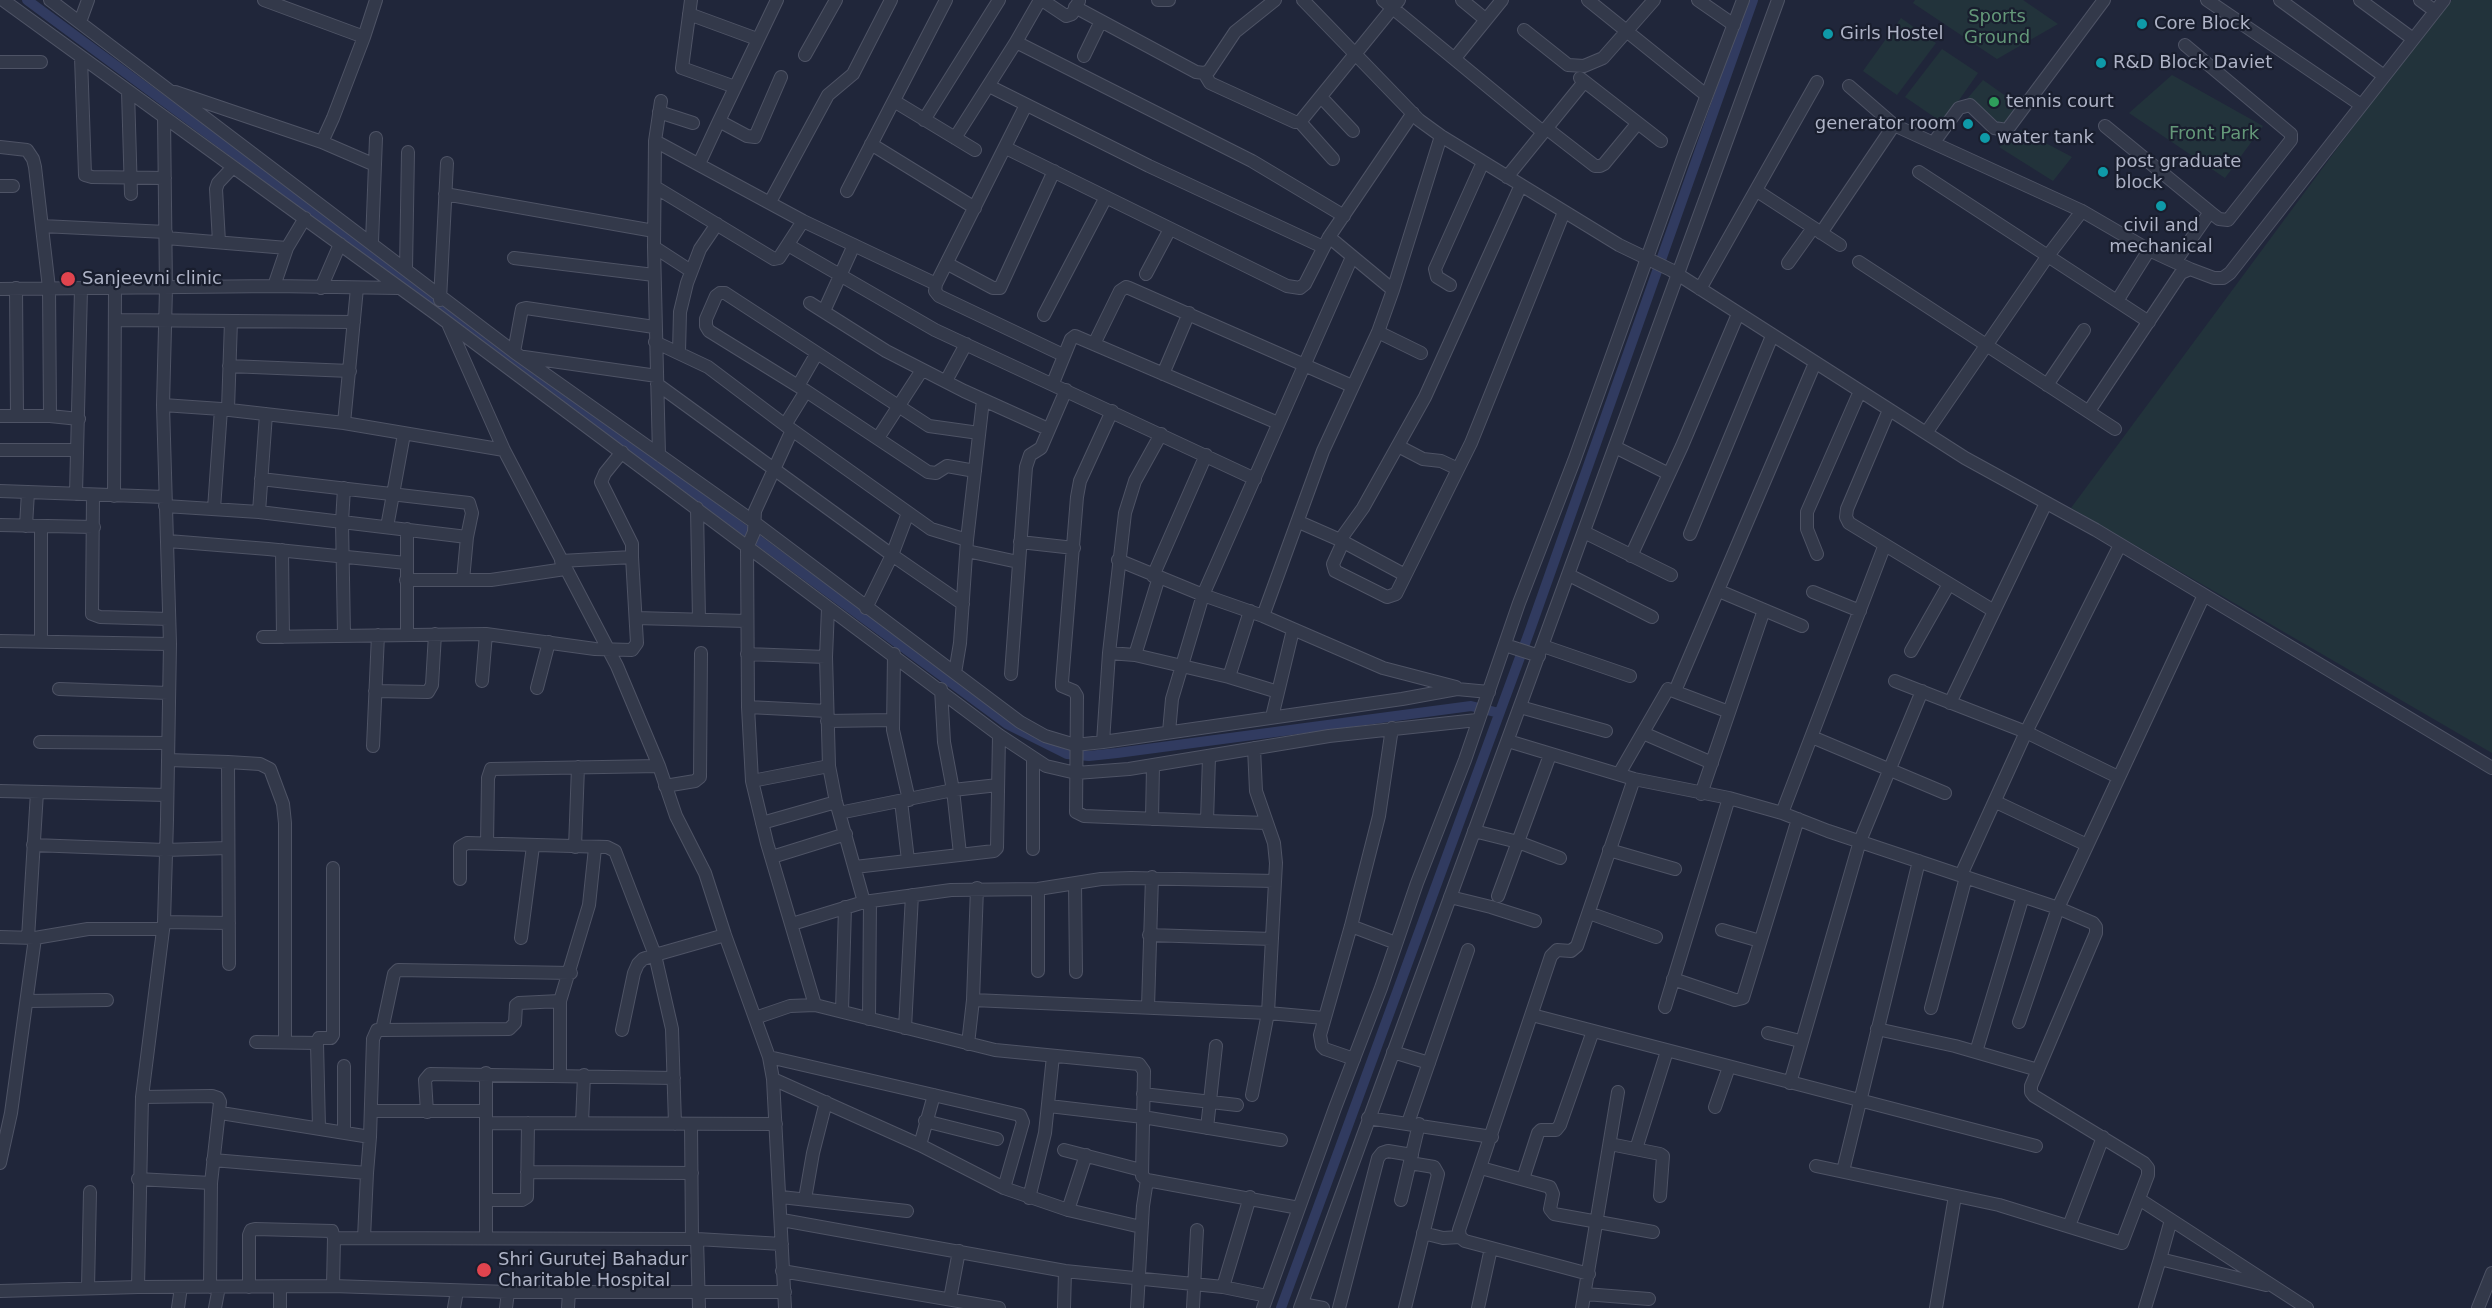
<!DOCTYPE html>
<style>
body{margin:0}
canvas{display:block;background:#20263a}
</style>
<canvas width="2492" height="1308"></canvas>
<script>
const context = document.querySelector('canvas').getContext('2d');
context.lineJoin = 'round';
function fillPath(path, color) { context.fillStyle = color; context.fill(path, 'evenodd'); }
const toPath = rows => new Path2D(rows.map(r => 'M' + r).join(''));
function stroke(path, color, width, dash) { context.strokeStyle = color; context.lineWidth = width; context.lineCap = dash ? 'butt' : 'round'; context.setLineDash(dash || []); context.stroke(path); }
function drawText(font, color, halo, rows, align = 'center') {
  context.font = font + ' "DejaVu Sans",sans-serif'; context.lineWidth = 4.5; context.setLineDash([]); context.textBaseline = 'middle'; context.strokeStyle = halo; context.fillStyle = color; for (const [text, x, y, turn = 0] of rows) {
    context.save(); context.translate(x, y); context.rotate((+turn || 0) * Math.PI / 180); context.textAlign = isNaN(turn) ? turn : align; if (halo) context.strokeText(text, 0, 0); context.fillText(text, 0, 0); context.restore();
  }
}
const green = toPath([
 [1915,0,2023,0,2058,24,1997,59,1913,3],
 [2452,0,2492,0,2492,753,2071,508,2373,100],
 [1901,18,1936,43,1897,95,1863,71],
 [1942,49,1978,73,1943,123,1905,97],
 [2172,75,2263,126,2225,178,2129,113],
 [1983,80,2020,106,2005,127,1967,99],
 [2021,130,2072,157,2053,181,1999,147]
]);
const canal = toPath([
 [27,0,1007,724,1067,754,1089,756,1117,753,1471,706,1499,713],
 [1281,1308,1530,630,1753,0]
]);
const minor = toPath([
 [3,0,436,314,999,735,1046,766,1076,773,1129,769,1329,736,1477,720],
 [50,0,514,352,754,522,1020,722,1045,736,1075,745,1103,742,1402,699,1457,689,1489,692],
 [264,0,364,37],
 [691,0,682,68,735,87],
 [777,0,719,121,747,136,755,137,781,77],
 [1042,0,1066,16,1072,14,1079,1],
 [1158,0,1169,0],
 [1303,0,1419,120,1441,136,1619,245,1671,270,1965,458,2096,530,2492,768],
 [1383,0,1543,132],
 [1462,0,1485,19],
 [1588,0,1706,95],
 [1698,0,1734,25],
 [2207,0,2361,105],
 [2280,0,2384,76],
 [2360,0,2413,39],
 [2420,0,2435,11],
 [1075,7,1196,72,1204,73,1209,71,1235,32,1275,0],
 [689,14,757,39],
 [80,22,88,0],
 [1524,30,1568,65,1584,66,1603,58,1654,0],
 [1016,42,1252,161,1344,216],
 [2185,45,2291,134,2291,140,2228,220,2219,219,2210,212],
 [805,55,836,0],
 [1084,56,1101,21],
 [81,57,85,175,92,177,165,178],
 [1455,58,1502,0],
 [0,62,41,62],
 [1204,73,1210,83,1295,122,1300,122,1399,0],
 [1580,78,1661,141],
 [989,86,1149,166,1323,247],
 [1849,86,1894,125,2082,211,2149,250,2190,269],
 [128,91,131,194],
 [175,92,322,142,375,165],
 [1321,97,1353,131],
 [894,101,975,150],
 [1026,105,936,284,935,291,939,296,1063,355],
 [659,112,693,123],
 [924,120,999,0],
 [1300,122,1333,159],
 [2105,126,2210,212,2175,262],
 [1546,128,1595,166,1600,166,1604,164,1637,124],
 [955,138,1016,42,1040,0],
 [655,141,803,221,936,284],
 [322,142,333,118,364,37,376,0],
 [1934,142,1959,108,1970,105,1994,128,2007,130,2104,0],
 [871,144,975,208],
 [0,147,27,150,33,159,35,167,49,288,50,416],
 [1006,148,1287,286,1300,288,1305,284,1329,237,1413,113],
 [699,164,719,121],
 [1919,172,2149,322],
 [1507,177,1584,82],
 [0,186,13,186],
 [655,187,774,259,779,258,803,221],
 [847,191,946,0],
 [1757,191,1840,245],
 [445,194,654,231],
 [770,202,828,95,853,74,891,0],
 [42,226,166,232],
 [1821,233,1894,125],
 [1329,237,1393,290],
 [166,238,287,248],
 [219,242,216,189,218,183,233,167],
 [372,242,376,138],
 [788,245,935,330,1255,479],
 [654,247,691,271],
 [514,258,654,275],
 [1859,262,2115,429],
 [1788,263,1813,228],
 [948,264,993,288,1000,288,1054,171],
 [406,269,408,152],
 [1146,274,1170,229],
 [1450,285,1437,277,1435,269,1483,162],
 [274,286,287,248,305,218],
 [16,288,17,416],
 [321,288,340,244],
 [0,289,274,286,398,288],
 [1700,289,1817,82],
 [440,300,447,163],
 [2117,301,2149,250],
 [810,303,886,351,964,391,1048,429],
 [824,311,854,245],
 [1044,315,1106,197],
 [115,320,354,322],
 [449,326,504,450,617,666,659,766,676,816,705,873,725,935,769,1057,773,1079,785,1308],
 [1378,332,1421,353],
 [655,342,708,367,785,425,931,529,967,540],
 [1094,344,1120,291,1126,287,1129,288,1352,386],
 [514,352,521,314,522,309,526,308,654,327],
 [679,352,680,312,687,283,700,249,717,224],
 [524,357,657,376],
 [229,366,350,371],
 [1163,374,1189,313],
 [946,381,966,344],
 [1053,383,1071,339,1075,336,1278,423],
 [657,384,892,555,963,604],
 [2047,385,2084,330],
 [798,386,817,353],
 [163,405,221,409,344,423,504,450],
 [228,409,231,321],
 [1889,410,1847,509,1846,517,1849,523,1994,611],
 [1112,411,1080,481,1077,497,1062,682,1062,686,1074,691,1077,696,1076,812,1084,816,1207,821],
 [2089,411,2181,273,2190,269,2214,278,2223,278,2230,273,2444,0],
 [0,416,50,416,79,419],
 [344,423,357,288],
 [785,425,806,391],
 [792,430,755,511,754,532,747,548,748,707,752,781,767,843,815,1005],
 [1926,433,2047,257,2082,211],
 [878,438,922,370],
 [1398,446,1423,459,1441,461,1458,469],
 [1615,447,1669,474],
 [0,450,77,450],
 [659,455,654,247,655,141,661,101],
 [975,471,947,466,936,473,928,472,806,391,709,331,706,326,706,319,716,296,720,293,725,293,929,426,979,433],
 [261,479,469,503,472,513,467,537,463,580],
 [0,491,165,497],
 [76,494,81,289],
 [93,495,92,614,100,617,169,619],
 [114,496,115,289],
 [165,506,259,512,467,537],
 [697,508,699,620],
 [214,509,221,409],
 [259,512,266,414],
 [1299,522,1340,540,1405,575],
 [0,525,94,527],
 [26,526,28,492],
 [387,527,404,434],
 [407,529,407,634],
 [1584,532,1671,575],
 [1690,534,1772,336],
 [1340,540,1363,508,1425,397,1521,185],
 [168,541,268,549,406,563],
 [1020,542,1074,548],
 [1343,542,1333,564,1335,571,1387,597,1396,594,1471,443,1564,212],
 [282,550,283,637],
 [967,551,1018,562],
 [1817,554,1807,529,1807,512,1860,391],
 [1631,556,1682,446,1738,314],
 [1118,560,1203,595,1263,616,1383,668,1456,687],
 [561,561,632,557,632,544,601,482,605,473,622,452],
 [1569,575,1652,617],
 [1153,576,1206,455],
 [406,580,491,580,565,569],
 [1719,591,1802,626],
 [1813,592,1860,611],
 [828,608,826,657,829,766,836,802,864,902],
 [866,608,892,555,908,513],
 [1263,616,1323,451,1378,332,1393,290,1441,136],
 [636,618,746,621],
 [344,635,342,522,344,488],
 [263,637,486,634,595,649,632,650,637,643,632,557],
 [0,641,170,644],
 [41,641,41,527],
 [1505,645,1539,656],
 [1543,646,1630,676],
 [1911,651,1949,584],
 [1109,653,1135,655,1229,677,1278,692],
 [747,654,826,657],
 [894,654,893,730,909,800],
 [1135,655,1159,577],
 [955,673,960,643,967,540,983,400],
 [1011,674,1026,467,1030,455,1041,448,1066,390],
 [1229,677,1250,611],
 [482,681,486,634],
 [1895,681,2026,732,2118,777],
 [537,688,549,642],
 [59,689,168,693],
 [941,689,944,742,953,790,960,854],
 [375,691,428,692,432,685,435,634],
 [1675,691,1815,363],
 [1950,703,2046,503],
 [748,707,827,711],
 [1520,707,1606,731],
 [1272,717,1293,630],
 [827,721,892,720],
 [1169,732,1172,699,1203,595,1352,257],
 [1643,733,1712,763],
 [1812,737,1945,793],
 [1508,741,1634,779,1729,798,1782,813,1828,831,2058,908,2093,923,2096,927,2096,933,2031,1086,2031,1092,2034,1096,2144,1163,2148,1168,2148,1175,2122,1243,1999,1205,1816,1166],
 [40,742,168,743],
 [1103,742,1109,653,1125,513,1135,481,1161,434],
 [373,746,378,635],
 [1209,757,1207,821,1267,823],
 [168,760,228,762,229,964],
 [228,762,260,764,270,769,283,804,285,823,285,1042],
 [1619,774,1668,689,1729,712],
 [752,781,829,766],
 [665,786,695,781,700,777,701,653],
 [0,791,167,795],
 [1701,794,1764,610],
 [901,801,908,860],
 [1996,802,2087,845],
 [839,813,953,790,998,785],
 [1782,813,1884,547],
 [1152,819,1153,766],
 [762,823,836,802],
 [1474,831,1518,842,1560,858],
 [487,844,488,778,491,769,659,766],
 [33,845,165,850,228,848],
 [575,847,578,767],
 [1033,849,1033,759],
 [1609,850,1675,869],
 [772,857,846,834],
 [855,867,994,851,997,848,999,735],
 [1961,875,2026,732,2120,545],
 [460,879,460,847,467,843,607,847,615,851,655,955,672,1029,675,1124],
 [1075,883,1076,972],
 [1038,889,1038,971],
 [1498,896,1550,755],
 [1450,897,1491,907,1535,921],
 [1589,913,1656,937],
 [164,922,229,923],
 [792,924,864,902,951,890,1038,889,1101,879,1131,878,1275,881],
 [1351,926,1396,943],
 [1722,930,1760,941],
 [1149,935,1272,939],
 [0,937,35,938,88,929,163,929],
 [28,938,37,792],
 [521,938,533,846],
 [1673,979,1735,1000,1743,998,1798,819],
 [973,1000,1268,1013,1324,1018],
 [27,1001,107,1000],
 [1148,1007,1152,877],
 [1665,1007,1729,798],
 [1931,1008,1966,877],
 [842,1011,845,907],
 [1532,1015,2036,1146],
 [755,1018,790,1006,815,1005,995,1050,1139,1064,1144,1071,1142,1176,1147,1180,1299,1208],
 [869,1019,870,901],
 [2019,1022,2058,908,2204,595],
 [905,1028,912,895],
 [1877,1029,1955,1046,2038,1070],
 [382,1030,509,1029,515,1023,516,1005,519,1003,560,1001],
 [622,1030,634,973,638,964,643,959,655,955,725,935],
 [1768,1033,1800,1041],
 [256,1042,317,1043,319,1128],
 [317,1043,319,1038,331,1038,333,1035,333,868],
 [968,1044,973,1000,977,888],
 [1393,1052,1429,1063],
 [1976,1052,2023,896],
 [769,1057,1020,1115,1023,1122,1004,1188],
 [1354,1059,1325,1049,1322,1046,1320,1035,1351,926,1379,816,1392,728],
 [344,1066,344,1133],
 [486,1073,486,1238],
 [560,1075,560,1001,589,905,595,848],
 [773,1079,920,1145,1004,1188,1068,1210,1141,1227],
 [1790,1083,1860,841,1922,691],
 [1143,1094,1237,1105],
 [1252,1095,1268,1013,1276,863,1274,843,1256,791,1254,748],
 [142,1097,212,1096,218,1098,220,1102,211,1183,210,1287],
 [1049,1106,1143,1117,1281,1140],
 [1715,1107,1729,1067],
 [373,1111,486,1111],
 [427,1112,425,1080,430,1074,674,1078],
 [221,1113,370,1137,373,1039,377,1030,382,1030,394,974,398,970,571,973],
 [1368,1118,1492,1137],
 [925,1121,997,1139],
 [486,1123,776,1124],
 [582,1123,584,1075],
 [1408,1123,1468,950],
 [691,1124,692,1239],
 [1207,1128,1216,1046],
 [1610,1144,1660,1154,1663,1156,1660,1196],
 [920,1145,934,1095],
 [1636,1149,1667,1051],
 [1064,1150,1141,1170],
 [213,1160,367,1173,364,1238],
 [0,1163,11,1113,35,938],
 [1481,1168,1550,1187,1553,1194,1550,1209,1554,1214,1653,1232],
 [1843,1171,1919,861],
 [527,1172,692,1173],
 [367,1173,370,1137],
 [138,1179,211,1183],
 [1523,1179,1538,1133,1541,1130,1556,1130,1560,1125,1593,1031],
 [781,1197,907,1211],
 [1029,1198,1045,1133,1053,1056],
 [805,1199,813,1153,826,1102],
 [2139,1199,2307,1308],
 [486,1200,522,1200,527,1197,528,1123],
 [1401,1200,1419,1124],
 [1068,1210,1086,1155],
 [782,1220,1065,1271,1223,1287,1267,1296],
 [2069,1226,2103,1137],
 [1423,1233,1443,1238,1460,1237],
 [334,1238,697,1239,782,1244],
 [697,1239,699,1308],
 [2160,1259,2171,1220],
 [782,1271,999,1308],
 [1589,1274,1465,1241,1460,1237,1459,1230,1551,956,1557,950,1571,951,1577,946,1634,779],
 [138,1287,142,1097,164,922,167,820,170,644,163,405,166,289,164,117],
 [249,1287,249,1235,251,1230,255,1229,332,1231,334,1238,333,1286],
 [1223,1287,1250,1197],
 [88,1288,90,1192],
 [0,1291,138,1287,333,1286,508,1292,785,1292],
 [1585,1294,1649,1299],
 [950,1299,959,1251],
 [1302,1304,1323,1308],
 [178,1308,181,1287],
 [215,1308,219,1287],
 [280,1308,280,1287],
 [454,1308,457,1291],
 [506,1308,508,1292],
 [568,1308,569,1292],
 [1064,1308,1065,1271],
 [1137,1308,1143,1206,1147,1180],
 [1193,1308,1197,1230],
 [1263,1308,1335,1108,1381,988,1417,883,1465,760,1519,603,1574,461,1683,158,1743,0],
 [1300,1308,1778,0],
 [1339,1308,1378,1158,1382,1153,1388,1151,1412,1155],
 [1405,1308,1438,1174,1434,1167,1410,1163],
 [1478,1308,1491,1248],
 [1582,1308,1618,1092],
 [1936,1308,1955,1196],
 [2145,1308,2160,1259,2266,1285],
 [2478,1308,2492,1273]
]);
const markers = [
 [2142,24,6,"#0f9aa8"],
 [1828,34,6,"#0f9aa8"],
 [2101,63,6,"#0f9aa8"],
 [1994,102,6,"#2e9e5b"],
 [1968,124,6,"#0f9aa8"],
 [1985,138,6,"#0f9aa8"],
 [2103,172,6,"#0f9aa8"],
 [2161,206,6,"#0f9aa8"],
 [68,279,8,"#e0444e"],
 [484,1270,8,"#e0444e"]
];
const parkNames = [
 ["Sports",1997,17],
 ["Ground",1997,38],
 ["Front Park",2214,134]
];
const poiNames = [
 ["Core Block",2154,24],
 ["Girls Hostel",1840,34],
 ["R&D Block Daviet",2113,63],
 ["tennis court",2006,102],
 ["generator room",1956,124,"right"],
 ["water tank",1997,138],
 ["post graduate",2115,162],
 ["block",2115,183],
 ["civil and",2161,226,"center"],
 ["mechanical",2161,247,"center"],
 ["Sanjeevni clinic",82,279],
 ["Shri Gurutej Bahadur",498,1260],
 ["Charitable Hospital",498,1281]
];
fillPath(green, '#22333b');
stroke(canal, '#313b60', 10);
stroke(minor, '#4e5365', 14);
stroke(minor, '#33394a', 12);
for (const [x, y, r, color] of markers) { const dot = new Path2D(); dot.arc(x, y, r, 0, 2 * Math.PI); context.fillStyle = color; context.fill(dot); stroke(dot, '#191e2e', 2); }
drawText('18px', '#649879', '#191e2e', parkNames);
drawText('18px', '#aeb3c6', '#191e2e', poiNames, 'left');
</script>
